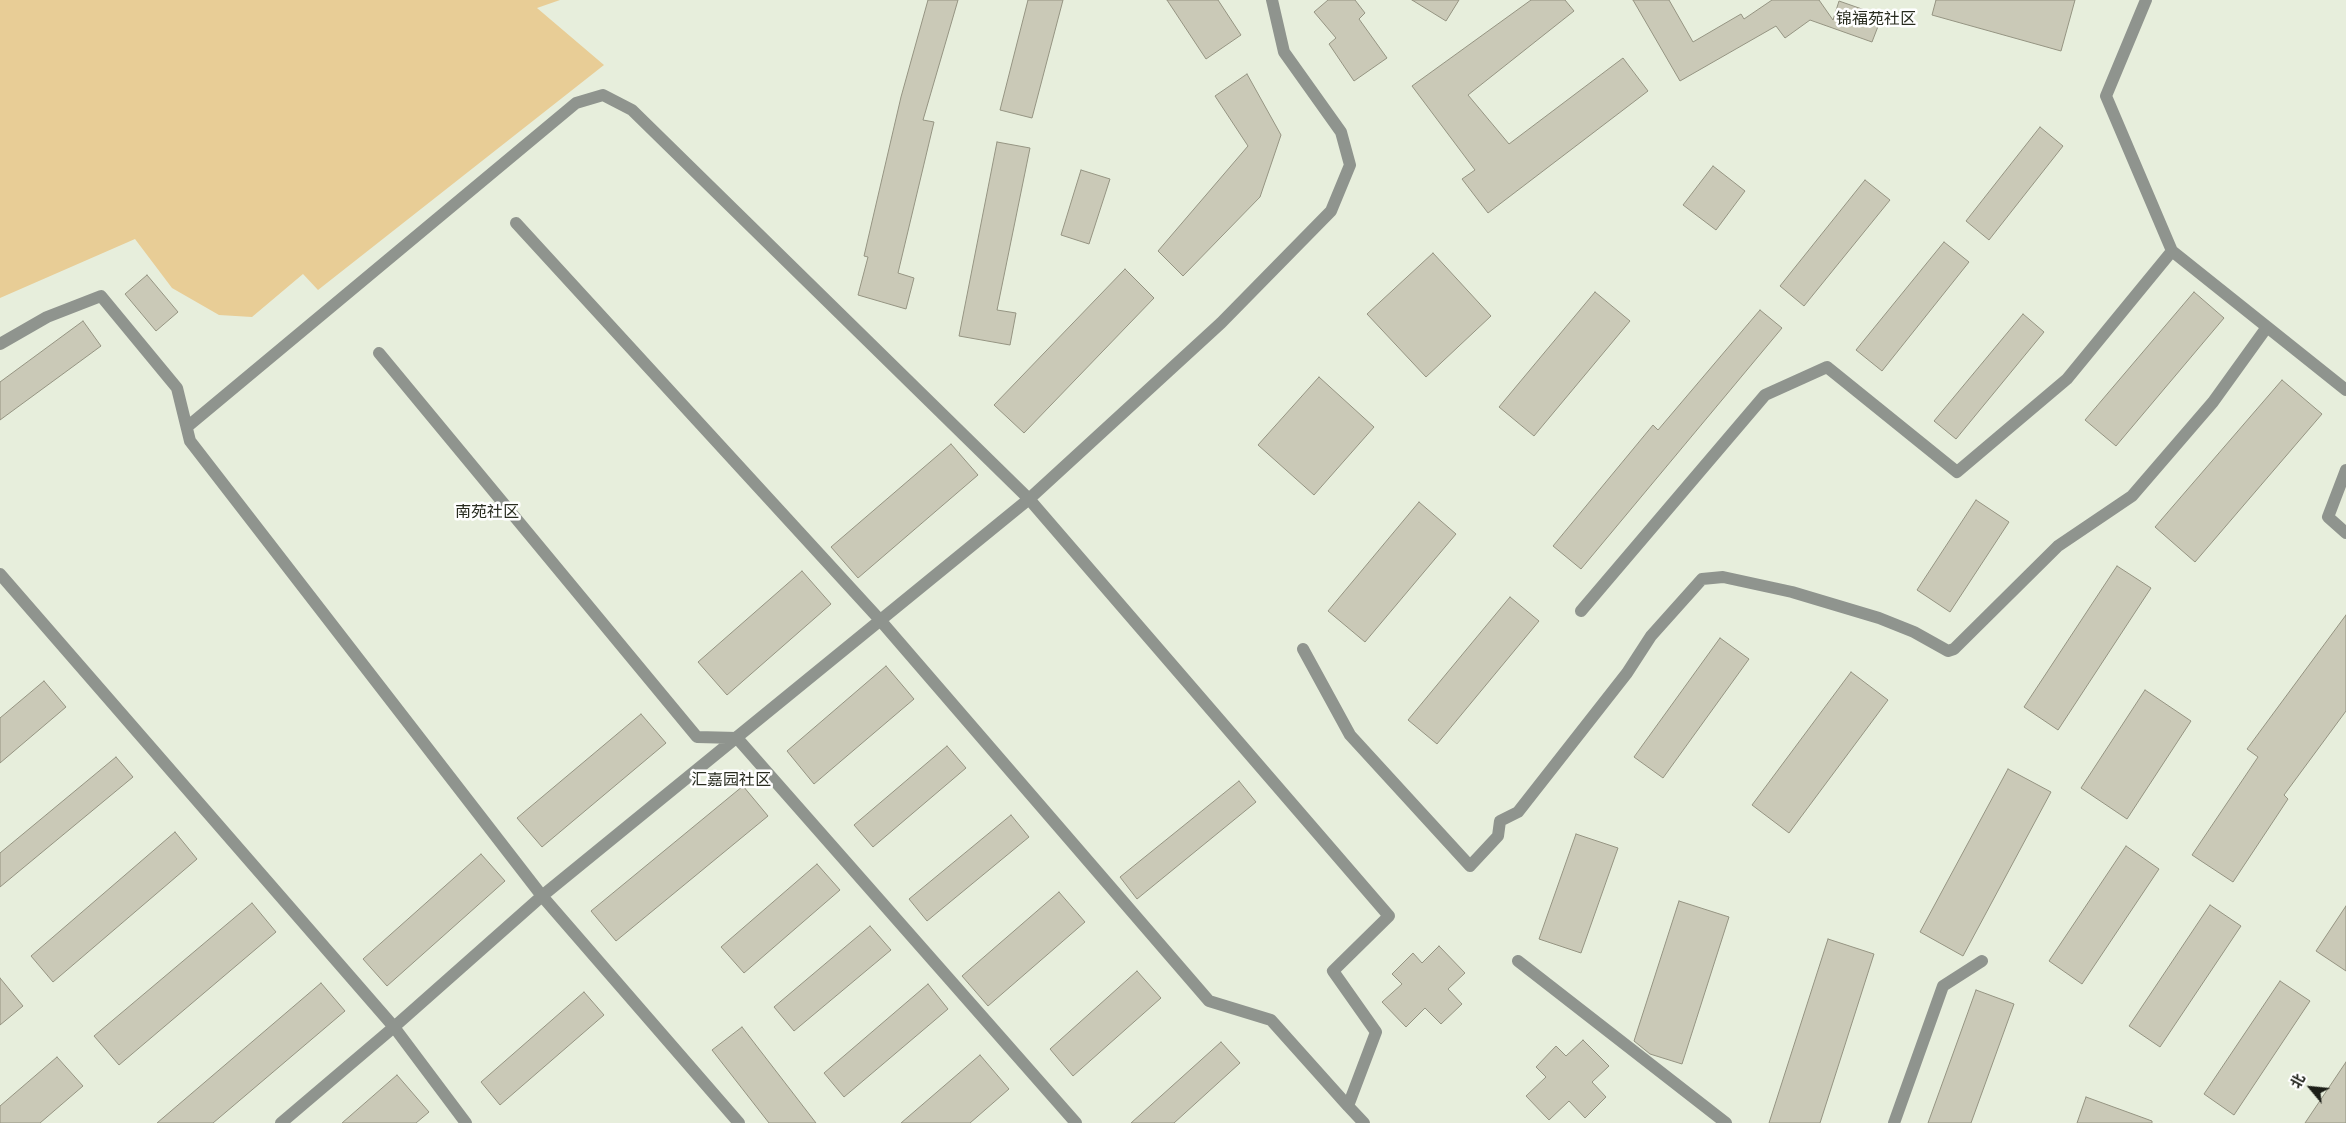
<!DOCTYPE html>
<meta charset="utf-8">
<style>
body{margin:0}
#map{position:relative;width:2346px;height:1123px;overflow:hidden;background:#e7eedc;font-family:Montserrat,"Noto Sans SC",sans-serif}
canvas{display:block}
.north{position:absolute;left:2286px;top:1063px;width:50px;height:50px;-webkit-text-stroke:4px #fff;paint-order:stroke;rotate:298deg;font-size:14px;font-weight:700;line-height:20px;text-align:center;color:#1c1e17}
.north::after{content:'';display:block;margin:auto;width:18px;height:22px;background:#1c1e17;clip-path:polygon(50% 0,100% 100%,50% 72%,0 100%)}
</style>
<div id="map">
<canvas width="2346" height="1123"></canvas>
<div class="north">北</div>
</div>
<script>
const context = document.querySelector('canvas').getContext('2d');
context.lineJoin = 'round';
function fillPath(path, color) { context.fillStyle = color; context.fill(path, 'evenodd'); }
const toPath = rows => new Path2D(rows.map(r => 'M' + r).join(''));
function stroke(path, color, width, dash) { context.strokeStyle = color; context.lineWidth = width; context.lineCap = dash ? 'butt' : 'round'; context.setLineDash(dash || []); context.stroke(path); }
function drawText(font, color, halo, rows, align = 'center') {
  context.font = font + ' Montserrat,"Noto Sans SC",sans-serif'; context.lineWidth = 5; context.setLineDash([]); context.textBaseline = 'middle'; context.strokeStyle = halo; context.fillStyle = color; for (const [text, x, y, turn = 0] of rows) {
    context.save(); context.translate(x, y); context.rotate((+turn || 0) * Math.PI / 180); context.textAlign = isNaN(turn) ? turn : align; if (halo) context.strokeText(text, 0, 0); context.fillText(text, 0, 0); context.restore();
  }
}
const green = toPath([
 [0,0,560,0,537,8,604,65,318,290,303,274,252,317,219,315,172,288,135,239,0,298]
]);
const building = toPath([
 [928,0,958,0,923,120,934,122,898,273,914,278,906,309,858,295,868,257,864,256,901,97,928,0],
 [1028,0,1063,0,1032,118,1000,110,1028,0],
 [1167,0,1218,0,1241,35,1206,59,1167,0],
 [1328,0,1355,0,1365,13,1359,19,1387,58,1354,81,1329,44,1336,38,1314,12,1328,0],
 [1412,0,1459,0,1446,21,1412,0],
 [1531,0,1565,0,1574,11,1468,95,1509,144,1623,58,1648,91,1488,213,1462,179,1475,170,1412,86,1531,0],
 [1633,0,1669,0,1693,42,1741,14,1744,19,1772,0,1819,0,1833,20,1839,1,1882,16,1872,42,1810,20,1785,38,1776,26,1680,81,1633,0],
 [1936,0,2075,0,2061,51,1932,15,1936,0],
 [1247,74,1281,135,1260,197,1183,276,1158,251,1248,146,1215,96,1247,74],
 [2040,127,2063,146,1989,240,1966,221,2040,127],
 [997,142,1030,148,997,310,1016,313,1010,345,959,336,997,142],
 [1713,166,1745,191,1716,230,1683,205,1713,166],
 [1081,170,1110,179,1089,244,1061,235,1081,170],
 [1865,180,1890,200,1804,306,1780,286,1865,180],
 [1944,242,1969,262,1882,371,1856,350,1944,242],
 [1433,253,1491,316,1426,377,1367,314,1433,253],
 [1125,269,1154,298,1024,433,994,405,1125,269],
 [147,275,178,312,156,331,125,294,147,275],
 [1595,292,1630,321,1534,436,1499,407,1595,292],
 [2194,292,2224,318,2116,446,2085,420,2194,292],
 [1760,310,1782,328,1581,569,1553,546,1653,425,1658,430,1760,310],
 [2023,314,2044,332,1956,439,1934,421,2023,314],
 [83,321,101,346,0,420,0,382,83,321],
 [1319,377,1374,427,1314,495,1258,445,1319,377],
 [2282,380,2322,414,2195,562,2155,527,2282,380],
 [951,444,978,475,858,578,831,547,951,444],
 [1976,500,2009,522,1950,612,1917,590,1976,500],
 [1419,502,1456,534,1365,642,1328,611,1419,502],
 [2117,566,2151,588,2058,730,2024,707,2117,566],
 [802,571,831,604,727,695,698,662,802,571],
 [1510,597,1539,621,1437,744,1408,720,1510,597],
 [2346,615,2346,711,2284,795,2288,799,2233,882,2192,855,2258,757,2247,749,2346,615],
 [1720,638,1749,659,1663,778,1634,757,1720,638],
 [886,666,914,699,814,784,787,751,886,666],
 [1851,672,1888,700,1789,833,1752,805,1851,672],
 [44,681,66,707,0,763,0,718,44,681],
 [2145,690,2191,721,2127,819,2081,788,2145,690],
 [641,714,666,743,542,847,517,818,641,714],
 [947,746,966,768,873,847,854,825,947,746],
 [116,757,133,777,0,887,0,853,116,757],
 [2008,769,2051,792,1963,956,1920,932,2008,769],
 [1239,781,1256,802,1137,899,1120,877,1239,781],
 [743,786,768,816,616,941,591,911,743,786],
 [1011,815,1029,837,927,921,909,899,1011,815],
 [175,832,197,859,53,982,31,956,175,832],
 [1576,834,1618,848,1581,953,1539,939,1576,834],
 [2126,846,2159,869,2082,984,2049,961,2126,846],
 [481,854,505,881,387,986,363,959,481,854],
 [817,864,840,890,744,973,721,947,817,864],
 [1059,892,1085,922,988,1006,962,976,1059,892],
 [1679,901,1729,917,1682,1064,1650,1054,1634,1041,1679,901],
 [252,903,276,932,119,1065,94,1036,252,903],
 [2210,905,2241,926,2160,1047,2129,1026,2210,905],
 [2346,906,2346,971,2316,951,2346,906],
 [870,926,891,950,794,1031,774,1007,870,926],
 [1828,939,1874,954,1820,1123,1769,1123,1828,939],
 [1439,946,1465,973,1448,989,1462,1004,1441,1024,1425,1008,1406,1027,1382,1002,1402,984,1392,974,1413,953,1422,963,1439,946],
 [1137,971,1161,998,1073,1076,1050,1049,1137,971],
 [0,978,23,1006,0,1025,0,978],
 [2280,981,2310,1001,2234,1115,2204,1094,2280,981],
 [321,983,345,1011,213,1123,157,1123,321,983],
 [928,984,948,1009,844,1097,824,1073,928,984],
 [1976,990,2014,1004,1971,1123,1928,1123,1976,990],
 [584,992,604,1015,500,1105,481,1082,584,992],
 [742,1027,816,1123,769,1123,712,1050,742,1027],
 [1583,1040,1609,1066,1592,1082,1606,1097,1585,1118,1569,1101,1549,1120,1526,1096,1546,1077,1536,1067,1556,1046,1566,1056,1583,1040],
 [1221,1042,1240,1063,1174,1123,1131,1123,1221,1042],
 [980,1055,1009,1089,970,1123,901,1123,980,1055],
 [57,1057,83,1086,40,1123,0,1123,0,1106,57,1057],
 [2346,1062,2346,1123,2305,1123,2346,1062],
 [397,1075,429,1112,416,1123,342,1123,397,1075],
 [2086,1097,2152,1121,2152,1123,2077,1123,2086,1097]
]);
const minor = toPath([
 [2146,0,2106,96,2172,251,2346,390],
 [516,223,880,620,1209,1001,1271,1020,1348,1106],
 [0,344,47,317,101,296,177,388,190,441,542,896,739,1123],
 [379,353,697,737,737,738,1076,1123],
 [187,427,576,103,603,95,632,110,1029,499,1389,916,1333,971,1376,1032,1348,1106,1364,1123],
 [2346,470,2328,517,2346,533],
 [0,574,394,1027,466,1123],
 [1581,611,1765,395,1827,367,1957,472,2067,379,2172,251],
 [1303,649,1350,735,1470,866,1498,836,1500,821,1518,812,1627,673,1651,636,1702,579,1723,577,1792,592,1879,618,1914,632,1948,651,1954,649,2058,546,2132,496,2213,402,2267,327],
 [1518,961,1726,1123],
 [281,1123,394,1027,542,896,1029,499,1221,323,1331,211,1350,165,1341,132,1284,52,1272,0],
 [1894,1123,1943,986,1982,961]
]);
const neighbourhoodNames = [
 ["锦福苑社区",1876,19],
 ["南苑社区",487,512],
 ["汇嘉园社区",731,780]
];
fillPath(green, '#e8cd96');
fillPath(building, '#cac9b7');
stroke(building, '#959482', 1);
stroke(minor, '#8f948e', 12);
drawText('16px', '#282c1f', '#fff', neighbourhoodNames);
</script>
